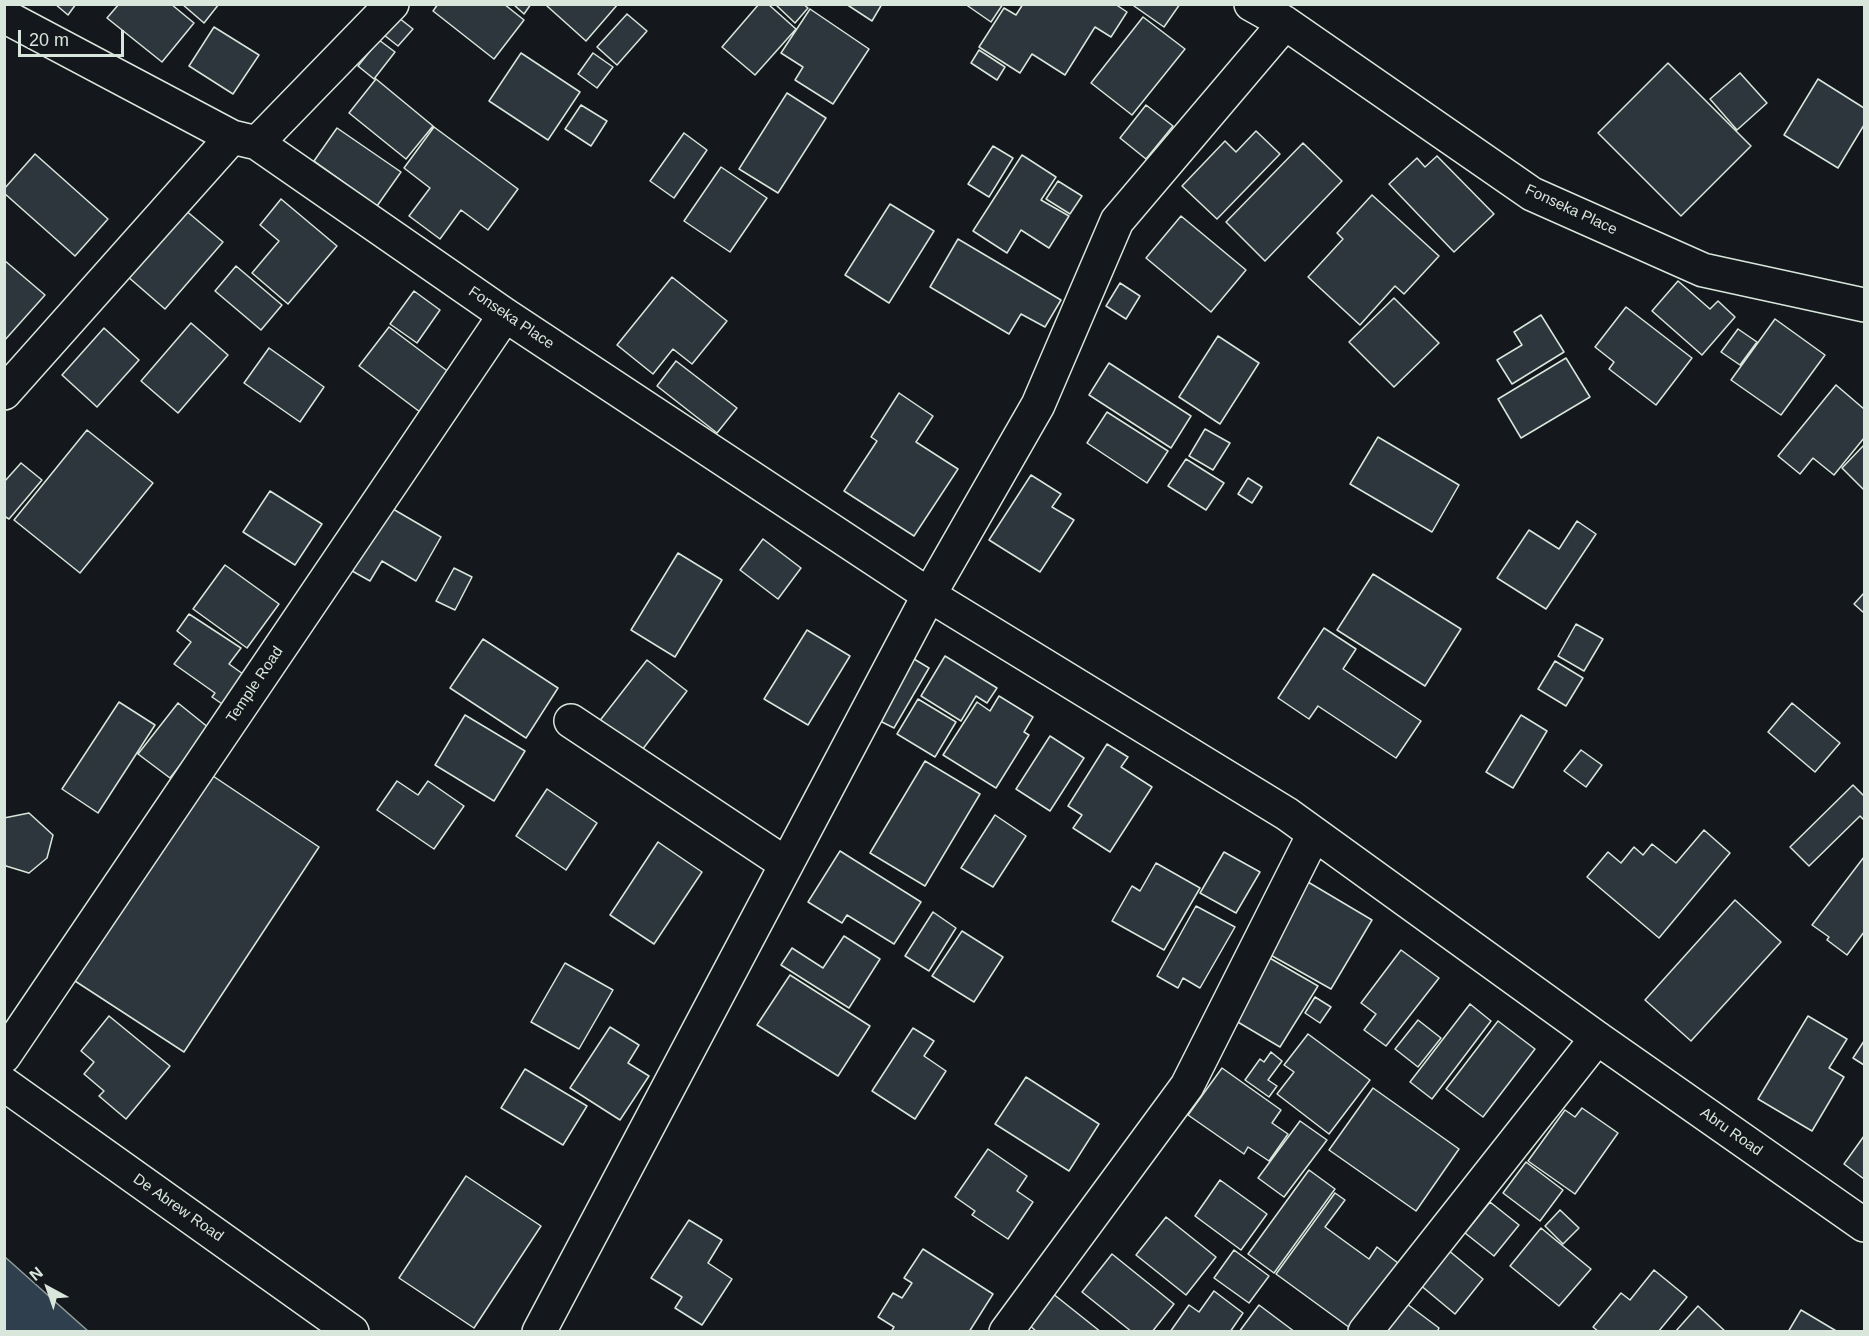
<!DOCTYPE html>
<style>
body{margin:0}
#map{position:relative;width:1869px;height:1336px;overflow:hidden;background:#14181c;font-family:Arial,sans-serif}
canvas{display:block}
.frame{position:absolute;inset:0;border:6px solid #d8e6dc;pointer-events:none}
.north{position:absolute;left:18px;top:1258px;width:60px;height:60px;-webkit-text-stroke:4px #14181c;paint-order:stroke;rotate:320deg;font-size:16px;font-weight:700;line-height:24px;text-align:center;color:#d8e6dc}
.north::after{content:'';display:block;margin:auto;width:21px;height:27px;background:#d8e6dc;clip-path:polygon(50% 0,100% 100%,50% 72%,0 100%)}
.scale{position:absolute;left:18px;top:30px;width:106px;height:27px;box-sizing:border-box;border:3px solid #d8e6dc;border-top:0;padding-left:8px;font-size:18px;line-height:21px;white-space:nowrap;color:#d8e6dc;-webkit-text-stroke:4px #14181c;paint-order:stroke}
</style>
<div id="map">
<canvas width="1869" height="1336"></canvas>
<div class="frame"></div>
<div class="north">N</div>
<div class="scale">20 m</div>
</div>
<script>
const context = document.querySelector('canvas').getContext('2d');
context.lineJoin = 'round';
function fillPath(path, color) { context.fillStyle = color; context.fill(path, 'evenodd'); }
const toPath = rows => new Path2D(rows.map(r => 'M' + r).join(''));
function stroke(path, color, width, dash) { context.strokeStyle = color; context.lineWidth = width; context.lineCap = dash ? 'butt' : 'round'; context.setLineDash(dash || []); context.stroke(path); }
function drawText(font, color, halo, rows, align = 'center') {
  context.font = font + ' Arial,sans-serif'; context.lineWidth = 4.5; context.setLineDash([]); context.textBaseline = 'middle'; context.strokeStyle = halo; context.fillStyle = color; for (const [text, x, y, turn = 0] of rows) {
    context.save(); context.translate(x, y); context.rotate((+turn || 0) * Math.PI / 180); context.textAlign = isNaN(turn) ? turn : align; if (halo) context.strokeText(text, 0, 0); context.fillText(text, 0, 0); context.restore();
  }
}
const water = toPath([
 [5,1257,88,1331,5,1331,5,1257]
]);
const building = toPath([
 [55,4,76,4,68,15,55,4],
 [119,4,171,4,194,23,162,62,107,18,119,4],
 [182,4,219,4,204,23,182,4],
 [438,4,504,4,524,20,494,59,433,11,438,4],
 [513,4,531,4,524,14,513,4],
 [548,4,618,4,586,41,547,6,548,4],
 [759,4,768,4,796,29,755,75,722,47,759,4],
 [775,4,803,4,808,8,795,23,775,4],
 [846,4,882,4,872,21,846,4],
 [965,4,1003,4,991,22,965,4],
 [1023,4,1115,4,1127,12,1111,37,1095,27,1065,75,1032,54,1020,73,979,47,1004,8,1016,15,1023,4],
 [1135,4,1180,4,1164,27,1134,6,1135,4],
 [810,9,869,49,833,104,795,80,803,67,781,53,810,9],
 [627,14,647,31,617,65,597,47,627,14],
 [1143,17,1185,49,1132,115,1091,83,1143,17],
 [399,18,413,29,398,46,384,35,399,18],
 [214,27,259,55,233,94,189,66,214,27],
 [379,40,395,52,374,79,358,66,379,40],
 [979,50,1005,67,997,80,971,63,979,50],
 [521,53,580,92,548,140,489,101,521,53],
 [593,53,613,67,597,88,578,74,593,53],
 [1668,63,1751,146,1681,216,1598,133,1668,63],
 [1740,73,1767,103,1737,130,1710,99,1740,73],
 [376,79,433,126,406,159,349,113,376,79],
 [1818,79,1864,108,1864,125,1838,168,1784,135,1818,79],
 [787,93,826,118,778,193,739,169,787,93],
 [581,105,607,121,591,146,565,129,581,105],
 [1146,105,1173,126,1146,159,1120,138,1146,105],
 [434,127,518,189,488,230,461,210,440,239,409,216,430,188,404,168,434,127],
 [337,128,401,172,377,206,314,161,337,128],
 [1256,131,1280,154,1217,219,1182,186,1225,141,1236,152,1256,131],
 [684,133,707,150,674,198,650,181,684,133],
 [1303,143,1342,181,1265,261,1226,222,1303,143],
 [993,146,1013,158,989,197,968,184,993,146],
 [35,154,108,219,75,256,4,193,4,189,35,154],
 [1022,155,1056,177,1041,200,1069,216,1049,248,1021,230,1007,253,973,231,1022,155],
 [1437,156,1494,214,1454,252,1389,184,1417,158,1425,167,1437,156],
 [721,167,767,198,730,252,684,221,721,167],
 [1058,181,1082,196,1070,214,1046,199,1058,181],
 [1372,195,1439,256,1404,294,1395,286,1360,325,1308,277,1343,239,1337,233,1372,195],
 [281,199,337,246,288,304,252,273,279,241,260,225,281,199],
 [890,204,934,231,889,303,845,275,890,204],
 [184,209,223,242,165,309,127,276,184,209],
 [1181,216,1246,270,1211,312,1146,258,1181,216],
 [958,239,1061,300,1045,327,1021,314,1009,334,930,287,958,239],
 [4,260,45,295,4,341,4,260],
 [236,266,282,305,261,330,215,291,236,266],
 [672,277,727,321,692,364,673,349,653,374,617,345,672,277],
 [1678,281,1710,309,1718,301,1735,317,1702,355,1652,311,1678,281],
 [1120,283,1140,296,1126,319,1106,306,1120,283],
 [414,291,440,310,417,343,390,324,414,291],
 [1394,298,1439,343,1394,387,1349,342,1394,298],
 [1626,307,1692,358,1656,405,1609,369,1614,362,1595,347,1626,307],
 [1541,315,1564,352,1512,384,1497,360,1522,345,1514,332,1541,315],
 [1775,319,1825,355,1781,415,1731,380,1775,319],
 [191,323,228,355,178,413,141,381,191,323],
 [389,327,454,376,424,415,359,366,389,327],
 [104,328,139,360,97,407,62,375,104,328],
 [1738,329,1757,342,1740,365,1721,352,1738,329],
 [1218,336,1259,363,1220,424,1179,397,1218,336],
 [269,348,324,387,300,422,244,383,269,348],
 [1566,358,1590,397,1521,438,1498,399,1566,358],
 [676,361,737,408,717,433,657,386,676,361],
 [1109,363,1191,416,1171,448,1089,395,1109,363],
 [1836,385,1864,409,1864,438,1834,475,1813,458,1800,474,1778,456,1836,385],
 [899,393,933,416,916,442,958,469,914,536,844,491,877,441,871,437,899,393],
 [1107,412,1168,451,1147,483,1087,443,1107,412],
 [1205,429,1230,443,1213,470,1189,456,1205,429],
 [87,430,153,483,80,573,14,520,87,430],
 [1378,437,1459,485,1432,532,1350,484,1378,437],
 [1864,445,1864,490,1842,468,1864,445],
 [1186,459,1224,483,1206,510,1168,486,1186,459],
 [21,463,42,480,9,519,4,516,4,482,21,463],
 [1031,475,1061,494,1052,507,1074,520,1040,572,989,540,1031,475],
 [1248,478,1262,487,1252,503,1238,494,1248,478],
 [270,491,322,524,295,565,243,532,270,491],
 [381,502,441,537,416,581,382,561,370,581,345,567,381,502],
 [1577,521,1596,534,1546,609,1497,578,1529,530,1559,549,1577,521],
 [763,539,801,568,778,599,740,570,763,539],
 [678,553,722,580,675,657,631,630,678,553],
 [225,565,279,604,247,648,193,609,225,565],
 [454,568,472,577,455,610,436,601,454,568],
 [1373,574,1461,629,1425,686,1337,630,1373,574],
 [1864,593,1864,613,1854,604,1864,593],
 [189,614,241,648,229,664,250,679,228,708,212,697,215,693,174,664,191,642,177,631,189,614],
 [1576,624,1603,639,1584,671,1558,656,1576,624],
 [1324,628,1356,649,1343,669,1421,721,1396,758,1318,706,1309,719,1278,698,1324,628],
 [807,630,850,656,808,725,764,699,807,630],
 [483,639,558,688,526,738,450,688,483,639],
 [945,656,997,688,987,703,976,696,961,721,921,696,945,656],
 [914,659,929,668,894,728,878,720,914,659],
 [647,660,687,691,639,754,598,723,647,660],
 [1555,661,1583,678,1566,706,1538,689,1555,661],
 [999,696,1033,717,1024,732,1029,735,996,788,943,755,977,702,990,711,999,696],
 [918,699,956,722,935,757,897,734,918,699],
 [119,702,155,725,98,813,62,789,119,702],
 [178,703,209,728,170,778,138,754,178,703],
 [1792,703,1840,743,1815,772,1768,732,1792,703],
 [465,715,525,751,494,801,435,765,465,715],
 [1521,715,1547,731,1513,788,1486,772,1521,715],
 [1050,736,1084,758,1050,811,1016,789,1050,736],
 [1107,744,1128,757,1121,767,1152,787,1110,852,1073,828,1082,815,1068,806,1107,744],
 [1581,750,1602,765,1586,787,1564,771,1581,750],
 [925,761,980,794,925,886,870,853,925,761],
 [213,776,319,847,184,1052,75,981,213,776],
 [397,781,418,795,428,781,464,806,434,849,377,810,397,781],
 [1853,785,1864,796,1864,820,1860,816,1809,866,1790,847,1853,785],
 [547,789,597,823,566,870,516,836,547,789],
 [29,813,53,835,47,858,29,873,6,866,4,863,4,818,29,813],
 [995,815,1026,836,993,887,961,868,995,815],
 [1704,830,1730,853,1659,938,1587,877,1608,852,1621,863,1634,847,1643,855,1652,844,1676,863,1704,830],
 [658,842,702,872,654,944,610,915,658,842],
 [840,851,921,902,894,944,847,915,842,923,808,902,840,851],
 [1224,852,1260,872,1236,913,1200,893,1224,852],
 [1864,857,1864,932,1847,955,1827,940,1829,937,1812,925,1864,857],
 [1156,863,1200,888,1164,950,1112,921,1132,886,1140,891,1156,863],
 [1308,882,1372,920,1331,989,1267,953,1308,882],
 [1735,900,1781,942,1691,1041,1645,1000,1735,900],
 [1196,906,1235,927,1200,988,1183,978,1178,988,1157,976,1196,906],
 [933,912,956,928,929,971,905,956,933,912],
 [962,931,1003,957,974,1002,932,976,962,931],
 [844,936,880,959,849,1008,781,965,792,948,823,968,844,936],
 [1401,950,1439,978,1386,1046,1364,1030,1376,1014,1361,1003,1401,950],
 [1268,957,1318,986,1280,1047,1231,1018,1268,957],
 [565,963,613,990,579,1049,531,1022,565,963],
 [790,975,870,1026,838,1076,757,1025,790,975],
 [1315,997,1331,1007,1320,1023,1305,1013,1315,997],
 [1470,1004,1491,1021,1432,1099,1410,1082,1470,1004],
 [109,1016,170,1066,126,1119,99,1096,104,1091,84,1074,94,1062,81,1051,109,1016],
 [1808,1016,1847,1039,1829,1068,1844,1077,1812,1131,1758,1099,1808,1016],
 [1418,1020,1441,1038,1418,1067,1395,1049,1418,1020],
 [1498,1021,1535,1049,1483,1117,1446,1089,1498,1021],
 [610,1027,639,1045,628,1063,649,1076,620,1120,570,1088,610,1027],
 [913,1028,934,1041,924,1056,946,1071,915,1119,872,1091,913,1028],
 [1308,1034,1370,1080,1329,1134,1277,1094,1294,1072,1284,1065,1308,1034],
 [1864,1041,1864,1065,1853,1058,1864,1041],
 [1271,1052,1282,1061,1268,1080,1277,1086,1269,1097,1245,1080,1260,1059,1264,1062,1271,1052],
 [1222,1068,1281,1110,1272,1123,1288,1134,1269,1161,1248,1147,1244,1154,1188,1115,1222,1068],
 [525,1069,587,1106,563,1145,501,1108,525,1069],
 [1026,1077,1099,1124,1069,1171,995,1124,1026,1077],
 [1373,1088,1459,1149,1416,1211,1329,1150,1373,1088],
 [1582,1108,1618,1133,1575,1194,1528,1161,1565,1110,1575,1117,1582,1108],
 [1300,1121,1327,1140,1284,1197,1258,1178,1300,1121],
 [1864,1136,1864,1179,1844,1164,1864,1136],
 [988,1149,1027,1176,1017,1191,1033,1202,1008,1239,972,1215,975,1211,955,1197,988,1149],
 [1526,1162,1563,1190,1540,1221,1503,1193,1526,1162],
 [1309,1170,1335,1189,1274,1273,1248,1254,1309,1170],
 [466,1176,541,1226,474,1328,399,1278,466,1176],
 [1220,1180,1267,1214,1241,1250,1195,1216,1220,1180],
 [1335,1193,1345,1200,1325,1227,1369,1259,1377,1247,1398,1263,1350,1328,1276,1274,1335,1193],
 [1490,1202,1519,1225,1494,1256,1465,1233,1490,1202],
 [1560,1210,1579,1228,1563,1244,1545,1226,1560,1210],
 [1166,1217,1216,1257,1186,1295,1136,1255,1166,1217],
 [689,1220,722,1240,708,1263,732,1279,702,1325,675,1308,682,1297,651,1278,689,1220],
 [1541,1228,1591,1269,1559,1306,1510,1266,1541,1228],
 [923,1249,993,1294,969,1332,891,1332,894,1327,878,1317,893,1293,902,1298,912,1283,904,1278,923,1249],
 [1234,1250,1269,1276,1249,1303,1214,1278,1234,1250],
 [1448,1250,1483,1279,1455,1314,1419,1284,1448,1250],
 [1112,1254,1174,1304,1152,1332,1132,1332,1082,1292,1112,1254],
 [1654,1270,1687,1297,1658,1332,1599,1332,1593,1327,1621,1293,1630,1300,1654,1270],
 [1214,1291,1243,1313,1230,1332,1170,1332,1189,1305,1199,1312,1214,1291],
 [1052,1293,1101,1332,1037,1332,1028,1324,1052,1293],
 [1403,1301,1439,1328,1437,1332,1380,1332,1403,1301],
 [1259,1305,1295,1332,1239,1332,1259,1305],
 [1698,1306,1726,1332,1675,1332,1698,1306],
 [1801,1310,1838,1332,1788,1332,1801,1310]
]);
const minor = toPath([
 [392,4,257,143,505,315,929,595,1287,814,1597,1038,1864,1225],
 [1251,4,1285,23,1532,194,1703,270,1864,305],
 [4,16,232,137,253,142],
 [4,393,232,137],
 [571,721,786,864],
 [4,1056,505,315],
 [4,1084,352,1332],
 [539,1332,929,595,1038,405,1117,221,1285,23],
 [1006,1332,1187,1086,1314,834],
 [1365,1332,1597,1038]
]);
const streetNames = [
 ["Fonseka Place",1571,210,25],
 ["Fonseka Place",511,318,34],
 ["Temple Road",255,685,-56],
 ["Abru Road",1731,1132,35],
 ["De Abrew Road",178,1208,35]
];
fillPath(water, '#2f3f4d');
stroke(water, '#939e99', 1.5);
fillPath(building, '#2c363c');
stroke(building, '#d8e6dc', 1.5);
stroke(minor, '#d8e6dc', 36);
stroke(minor, '#14181c', 33);
drawText('15px', '#d8e6dc', '#14181c', streetNames);
</script>
